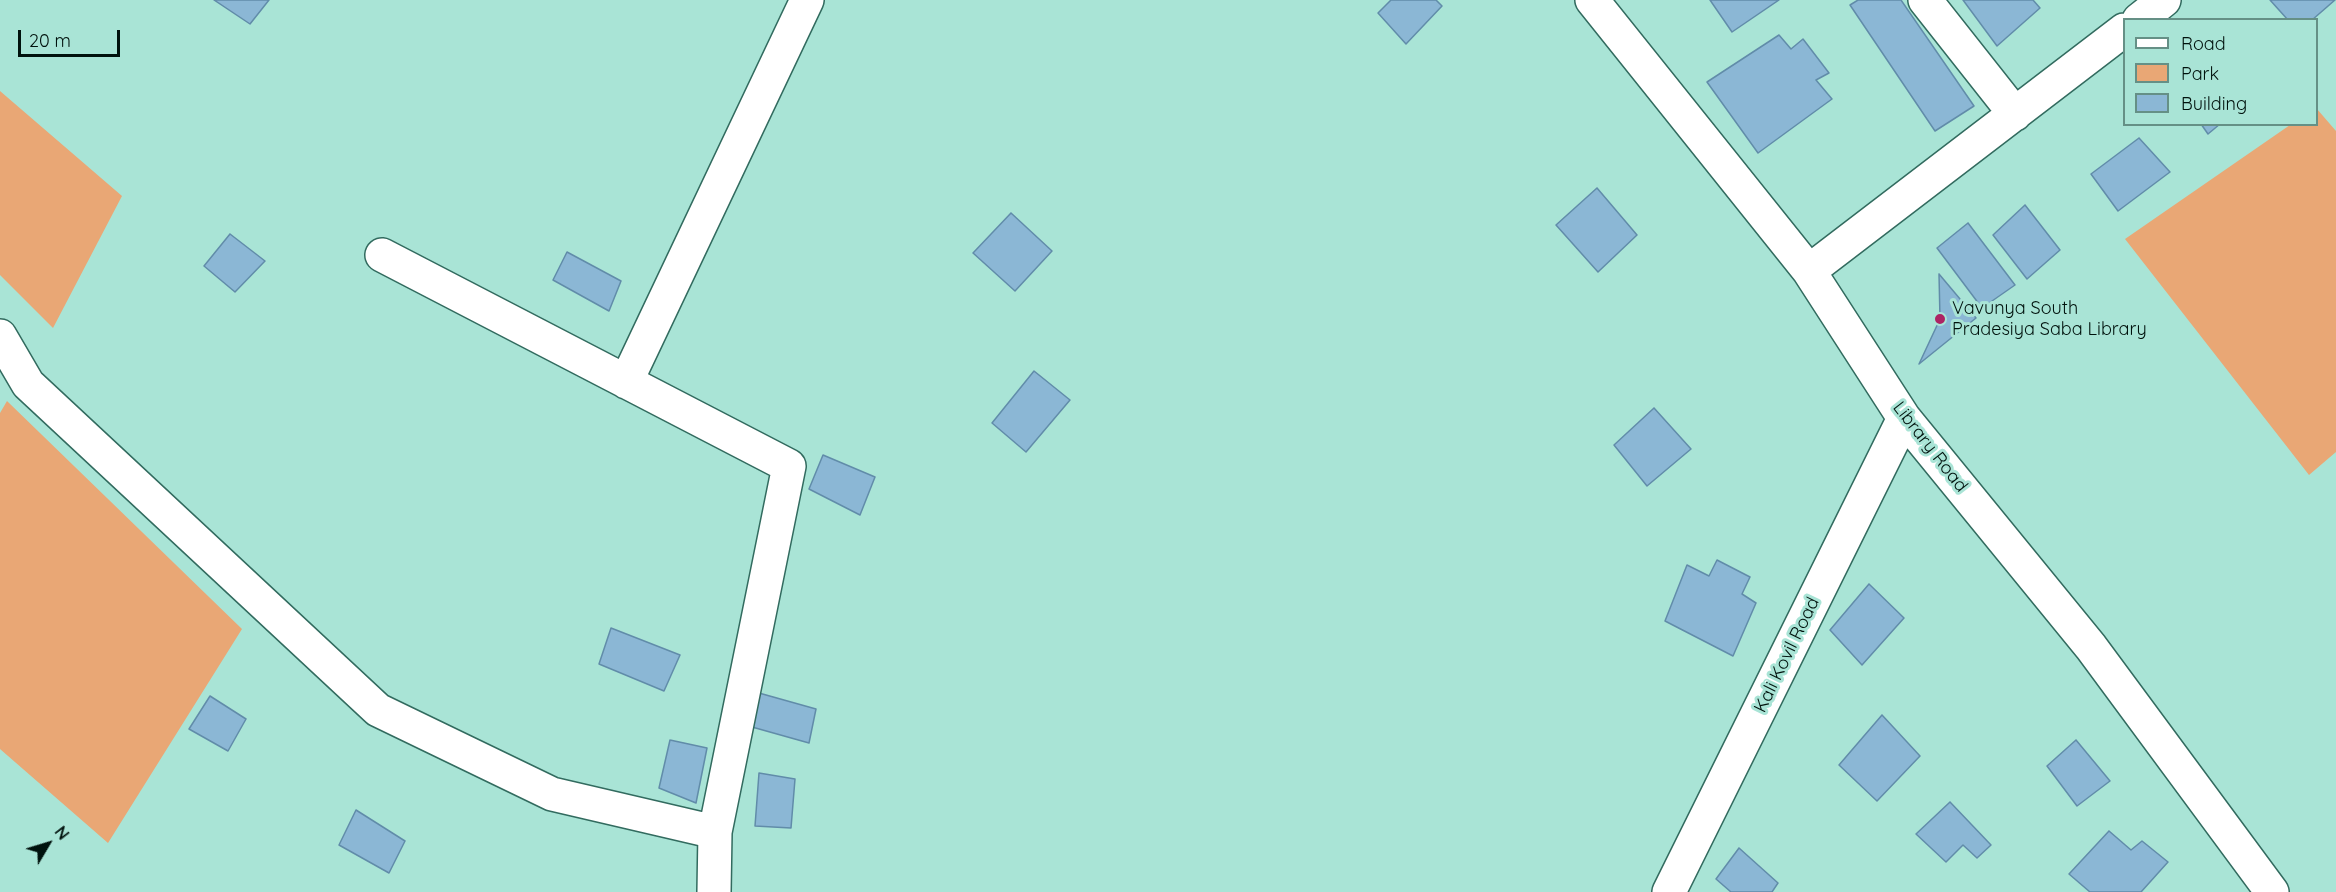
<!DOCTYPE html>
<style>
body{margin:0}
#map{position:relative;width:2336px;height:892px;overflow:hidden;background:#a9e4d6;font-family:Quicksand,sans-serif}
canvas{display:block}
.legend{position:absolute;left:2123px;top:18px;width:195px;height:108px;box-sizing:border-box;background:#a9e4d6;border:2px solid #659086;margin:0;padding:8px 10px;list-style:none;font-size:18px;color:#00120d}
.legend li{display:flex;align-items:center;gap:12px;height:30px}
.legend b{width:30px;border:2px solid #659086}
.north{position:absolute;left:18px;top:814px;width:60px;height:60px;-webkit-text-stroke:4px #a9e4d6;paint-order:stroke;rotate:52deg;font-size:16px;font-weight:700;line-height:24px;text-align:center;color:#00120d}
.north::after{content:'';display:block;margin:auto;width:21px;height:27px;background:#00120d;clip-path:polygon(50% 0,100% 100%,50% 72%,0 100%)}
.scale{position:absolute;left:18px;top:30px;width:102px;height:27px;box-sizing:border-box;border:3px solid #00120d;border-top:0;padding-left:8px;font-size:18px;line-height:21px;white-space:nowrap;color:#00120d;-webkit-text-stroke:4px #a9e4d6;paint-order:stroke}
</style>
<div id="map">
<canvas width="2336" height="892"></canvas>
<ul class="legend">
<li><b style="height:8px;background:#fff"></b>Road</li>
<li><b style="height:16px;background:#e9a775"></b>Park</li>
<li><b style="height:16px;background:#8bb7d5"></b>Building</li>
</ul>
<div class="north">N</div>
<div class="scale">20 m</div>
</div>
<script>
const context = document.querySelector('canvas').getContext('2d');
context.lineJoin = 'round';
function fillPath(path, color) { context.fillStyle = color; context.fill(path, 'evenodd'); }
const toPath = rows => new Path2D(rows.map(r => 'M' + r).join(''));
function stroke(path, color, width, dash) { context.strokeStyle = color; context.lineWidth = width; context.lineCap = dash ? 'butt' : 'round'; context.setLineDash(dash || []); context.stroke(path); }
function drawText(font, color, halo, rows, align = 'center') {
  context.font = font + ' Quicksand,sans-serif'; context.lineWidth = 6; context.setLineDash([]); context.textBaseline = 'middle'; context.strokeStyle = halo; context.fillStyle = color; for (const [text, x, y, turn = 0] of rows) {
    context.save(); context.translate(x, y); context.rotate((+turn || 0) * Math.PI / 180); context.textAlign = isNaN(turn) ? turn : align; if (halo) context.strokeText(text, 0, 0); context.fillText(text, 0, 0); context.restore();
  }
}
const green = toPath([
 [0,91,122,196,53,328,0,275],
 [2317,109,2336,131,2336,452,2309,475,2125,239,2290,125,2316,124],
 [7,401,242,629,108,843,0,749,0,413]
]);
const building = toPath([
 [214,0,269,0,250,24,214,0],
 [1391,0,1436,0,1442,6,1406,44,1378,13,1391,0],
 [1710,0,1779,0,1732,32,1710,0],
 [1858,0,1901,0,1974,106,1935,131,1850,5,1858,0],
 [1963,0,2033,0,2040,8,1997,46,1963,0],
 [2270,0,2335,0,2312,20,2288,20,2270,0],
 [1779,35,1791,49,1803,39,1829,73,1816,80,1832,99,1758,153,1707,82,1779,35],
 [2201,124,2220,124,2208,134,2201,124],
 [2139,138,2170,172,2118,211,2091,174,2139,138],
 [1597,188,1637,235,1598,272,1556,225,1597,188],
 [2025,205,2060,250,2027,279,1993,235,2025,205],
 [1011,213,1052,251,1015,291,973,253,1011,213],
 [1968,223,2015,285,1982,308,1937,248,1968,223],
 [230,234,265,261,235,292,204,266,230,234],
 [567,252,621,281,609,311,553,280,567,252],
 [1939,274,1976,318,1919,364,1940,319,1939,274],
 [1034,371,1070,400,1026,452,992,423,1034,371],
 [1654,408,1691,449,1647,486,1614,445,1654,408],
 [823,455,875,477,860,515,809,489,823,455],
 [1717,560,1750,577,1742,594,1756,603,1733,656,1665,621,1687,565,1709,576,1717,560],
 [1869,584,1904,618,1862,665,1830,630,1869,584],
 [611,628,680,655,664,691,599,664,611,628],
 [759,693,816,709,809,743,752,727,759,693],
 [210,696,246,719,228,751,189,729,210,696],
 [1882,715,1920,756,1877,801,1839,765,1882,715],
 [670,740,707,748,696,803,659,788,670,740],
 [2076,740,2110,781,2077,806,2047,766,2076,740],
 [759,773,795,779,791,828,755,826,759,773],
 [1950,802,1991,845,1977,858,1963,845,1946,862,1916,834,1950,802],
 [356,810,405,841,389,873,339,845,356,810],
 [2109,831,2131,850,2142,841,2168,862,2141,892,2090,892,2069,874,2109,831],
 [1739,848,1778,883,1772,892,1731,892,1716,879,1739,848]
]);
const minor = toPath([
 [1592,0,1809,271,1904,418,2091,647,2272,892],
 [1925,0,2015,114],
 [2139,20,2164,0],
 [382,255,789,466,715,832],
 [1809,271,2124,30],
 [0,336,28,384,378,710,552,794,715,832,714,892],
 [626,382,807,0],
 [1669,892,1904,418]
]);
const markers = [
 [1940,319,6,"#ad2364"]
];
const poiNames = [
 ["Vavunya South",1952,309],
 ["Pradesiya Saba Library",1952,330]
];
const streetNames = [
 ["Library Road",1930,447,52],
 ["Kali Kovil Road",1787,655,-64]
];
fillPath(green, '#e9a775');
fillPath(building, '#8bb7d5');
stroke(building, '#618ca9', 1.5);
stroke(minor, '#326b5f', 36);
stroke(minor, '#fff', 33);
for (const [x, y, r, color] of markers) { const dot = new Path2D(); dot.arc(x, y, r, 0, 2 * Math.PI); context.fillStyle = color; context.fill(dot); stroke(dot, '#a9e4d6', 2); }
drawText('18px', '#00120d', '#a9e4d6', poiNames, 'left');
drawText('18px', '#00120d', '#a9e4d6', streetNames);
</script>
